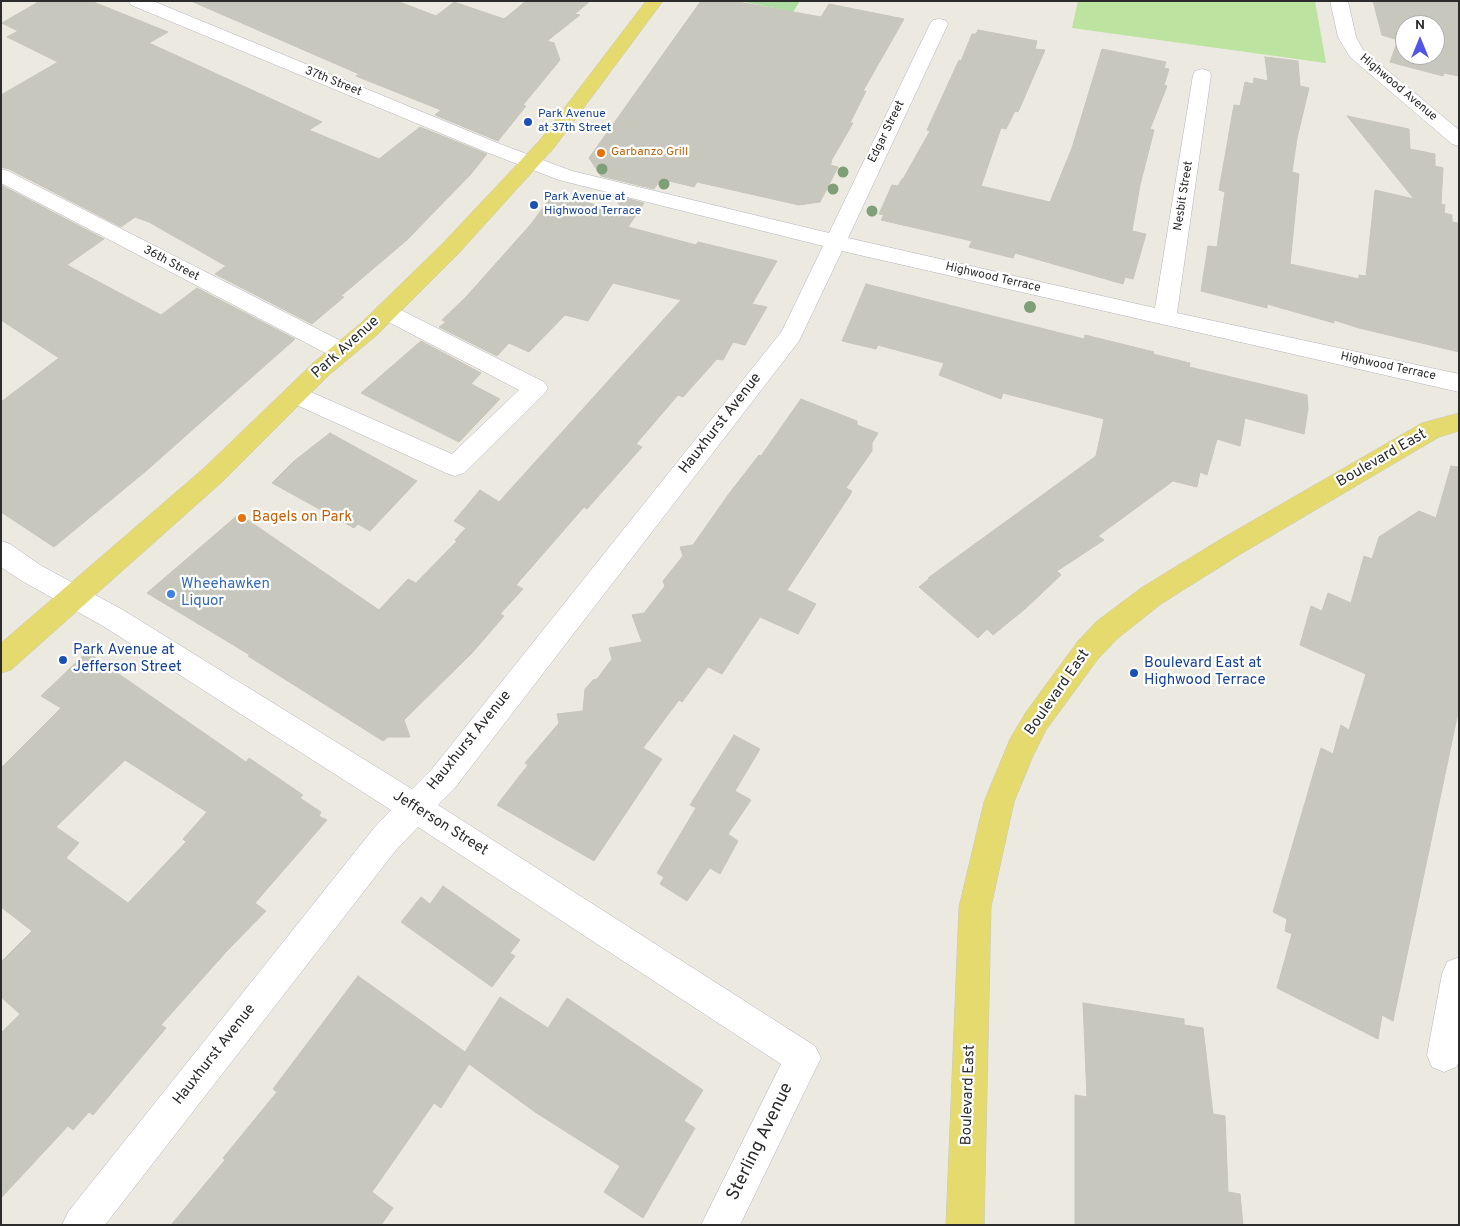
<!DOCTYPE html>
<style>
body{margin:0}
#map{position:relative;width:1460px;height:1226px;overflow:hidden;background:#ece9e0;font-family:Overpass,sans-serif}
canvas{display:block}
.frame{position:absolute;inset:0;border:2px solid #2c2c2c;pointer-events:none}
.north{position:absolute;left:1395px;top:15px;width:50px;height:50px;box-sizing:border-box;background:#fff;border:1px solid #ababab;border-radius:50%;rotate:0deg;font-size:14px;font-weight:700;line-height:20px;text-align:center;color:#2c2c2c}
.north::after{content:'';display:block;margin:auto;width:18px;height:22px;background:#5156e9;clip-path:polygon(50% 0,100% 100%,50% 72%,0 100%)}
</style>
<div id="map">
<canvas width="1460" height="1226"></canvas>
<div class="frame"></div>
<div class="north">N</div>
</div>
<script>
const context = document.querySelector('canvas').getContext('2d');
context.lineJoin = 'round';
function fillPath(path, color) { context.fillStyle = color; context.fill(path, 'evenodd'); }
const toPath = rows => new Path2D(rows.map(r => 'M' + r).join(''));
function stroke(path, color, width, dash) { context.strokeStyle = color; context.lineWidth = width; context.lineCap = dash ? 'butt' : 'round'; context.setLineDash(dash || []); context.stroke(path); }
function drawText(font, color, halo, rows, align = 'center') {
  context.font = font + ' Overpass,sans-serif'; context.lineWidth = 4.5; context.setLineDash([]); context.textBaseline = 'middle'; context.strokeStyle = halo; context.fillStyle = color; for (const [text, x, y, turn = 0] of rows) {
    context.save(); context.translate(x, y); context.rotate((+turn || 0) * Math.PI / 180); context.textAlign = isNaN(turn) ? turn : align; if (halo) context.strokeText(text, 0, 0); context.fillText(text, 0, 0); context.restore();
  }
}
const green = toPath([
 [740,1,800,1,793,12]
]);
const pitch = toPath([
 [1078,1,1315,1,1326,63,1072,28]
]);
const building = toPath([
 [40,1,91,1,168,32,149,43,322,122,309,130,379,159,420,127,487,154,471,174,407,240,341,296,344,297,312,324,215,274,226,266,149,222,135,217,121,227,9,169,1,167,1,95,58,62,7,37,18,31,2,23,40,1],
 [191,1,397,1,436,16,454,2,504,19,526,1,590,1,575,14,580,15,547,41,554,43,560,60,523,105,526,106,498,141,435,115,441,110,356,76,359,74,191,1],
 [701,1,733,1,821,17,829,4,904,19,863,91,866,91,850,123,853,123,831,161,832,162,830,165,838,167,820,202,799,205,697,182,694,187,661,179,654,189,601,176,589,158,701,1],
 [1373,1,1459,1,1459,76,1444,73,1443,76,1390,62,1398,40,1382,35,1373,1],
 [1405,25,1435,25,1435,55,1405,55,1405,25],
 [978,30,1037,41,1035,49,1045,50,1018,112,1015,111,1006,129,1001,128,981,186,1050,202,1072,148,1102,49,1166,62,1164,68,1169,69,1164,85,1167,86,1150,129,1154,130,1140,185,1132,231,1146,234,1133,279,1125,277,1123,284,1015,253,1013,258,969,247,972,241,881,220,884,215,879,214,892,185,898,186,902,179,903,179,930,131,927,130,959,60,961,61,972,34,976,34,978,30],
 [1265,57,1298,61,1300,86,1309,88,1297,138,1292,172,1299,174,1290,264,1359,279,1359,275,1366,276,1375,190,1414,199,1347,116,1409,129,1410,149,1435,154,1435,166,1443,168,1441,204,1445,205,1444,213,1452,215,1452,222,1459,223,1459,352,1359,328,1334,320,1334,323,1267,304,1267,308,1201,291,1208,246,1217,247,1225,192,1219,190,1234,105,1240,106,1245,82,1253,84,1254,78,1268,81,1265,57],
 [1,185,104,239,67,265,161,315,197,288,295,339,146,471,54,547,1,512,1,402,59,358,1,320,1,185],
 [553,194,624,212,613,195,644,203,628,227,696,245,698,242,777,261,752,304,767,307,745,345,733,342,723,360,717,359,683,397,678,395,636,444,642,447,587,509,584,507,516,585,523,589,500,614,504,616,472,653,404,720,410,737,388,737,383,741,248,656,250,655,147,593,239,514,379,610,408,579,416,583,457,541,455,540,466,528,454,521,480,490,499,502,681,300,613,283,588,321,565,315,529,352,509,343,497,356,439,327,446,322,442,320,466,297,531,224,553,194],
 [866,284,1084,339,1085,335,1154,352,1153,354,1190,363,1189,367,1307,395,1308,409,1304,434,1245,418,1240,446,1217,439,1207,475,1200,472,1197,487,1173,481,1098,536,1104,540,1057,571,1061,575,1025,609,993,635,987,629,978,638,919,587,930,578,928,578,1096,456,1104,419,1003,393,1001,399,939,375,944,363,878,345,876,349,842,341,866,284],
 [421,341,481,373,471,384,500,399,459,442,361,393,421,341],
 [801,399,857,421,857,425,878,433,872,443,872,451,846,488,852,491,850,495,787,590,816,604,798,634,760,617,722,674,708,667,682,702,679,700,643,748,662,759,594,861,497,805,528,765,525,763,559,723,557,714,583,711,585,689,593,680,597,679,612,659,609,648,642,642,632,615,644,613,665,586,663,581,683,556,680,547,693,545,728,495,759,455,761,456,801,399],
 [330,433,417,481,370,531,358,524,354,528,272,483,294,461,330,433],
 [1451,466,1459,467,1459,708,1393,1021,1382,1015,1378,1039,1277,988,1292,934,1285,931,1287,919,1273,912,1321,748,1333,754,1341,725,1349,730,1366,674,1300,645,1311,606,1322,611,1328,593,1351,603,1364,556,1372,559,1379,537,1419,511,1436,518,1451,466],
 [87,652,246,762,249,758,303,795,300,798,321,812,319,816,327,820,255,903,266,911,226,952,161,1025,166,1028,93,1115,89,1112,73,1130,68,1126,1,1198,1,1033,20,1014,1,997,1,962,32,931,1,907,1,768,61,708,41,696,87,652],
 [125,760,207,812,183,839,186,842,128,903,66,858,79,843,56,827,125,760],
 [734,735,760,749,735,791,751,800,728,834,738,841,720,874,710,868,687,901,660,884,664,877,657,873,696,808,690,805,734,735],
 [443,886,520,940,510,953,515,956,492,987,401,922,421,897,430,904,443,886],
 [358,976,465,1052,500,997,548,1028,567,998,703,1090,684,1121,695,1128,643,1218,604,1192,620,1166,535,1112,469,1064,441,1108,434,1103,372,1192,393,1208,381,1225,171,1225,225,1160,223,1158,277,1092,273,1089,358,976],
 [1083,1003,1184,1019,1184,1025,1203,1028,1213,1114,1225,1116,1228,1192,1240,1194,1243,1225,1075,1225,1075,1095,1087,1097,1083,1003]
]);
const minor = toPath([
 [129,1,153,1,500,144,572,171,829,233,930,24,933,20,939,19,945,20,948,24,848,238,1155,308,1193,75,1195,71,1202,69,1209,71,1211,75,1177,313,1459,374,1459,392,842,251,799,341,454,789,438,805,815,1046,821,1058,815,1070,740,1225,701,1225,781,1064,418,827,396,850,105,1225,62,1225,68,1212,374,828,391,810,103,626,22,581,1,567,1,541,10,544,40,565,123,610,412,789,432,769,782,331,823,246,559,180,486,152,131,5,129,1],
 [1330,1,1348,1,1356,37,1363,50,1459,130,1459,146,1452,144,1350,57,1338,37,1330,1],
 [1,169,8,171,349,345,353,351,349,357,341,359,333,357,1,183,1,169],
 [387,303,544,382,548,388,544,394,464,473,455,476,446,473,288,401,284,395,288,389,296,386,304,389,452,454,519,390,379,317,376,311,379,305,387,303],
 [1459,957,1459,1062,1456,1067,1444,1072,1432,1067,1427,1055,1442,974,1447,962,1459,957]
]);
const major = toPath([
 [646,1,663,1,554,148,459,253,377,335,329,375,222,482,11,670,1,673,1,643,204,468,313,363,361,323,443,243,540,140,646,1],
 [1459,413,1459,431,1439,437,1239,555,1161,604,1117,639,1098,659,1046,730,1033,756,1014,802,991,907,984,1225,946,1225,959,907,984,802,1010,739,1026,712,1078,641,1097,621,1141,588,1221,539,1422,423,1459,413]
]);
const trees = [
 [602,169,5.5],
 [843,172,5.5],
 [664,184,5.5],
 [833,189,5.5],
 [872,211,5.5],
 [1030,307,6]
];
const markers = [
 [528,122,5,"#1a4fb4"],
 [601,153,5,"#e8710a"],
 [534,205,5,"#1a4fb4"],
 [242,518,5,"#e8710a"],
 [171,594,5,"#3f7fe0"],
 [63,660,5,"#1a4fb4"],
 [1134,673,5,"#1a4fb4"]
];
const farStreetnames = [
 ["37th Street",333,82,22],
 ["Highwood Avenue",1398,88,40],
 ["Edgar Street",887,132,-64],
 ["Nesbit Street",1184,196,-81],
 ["36th Street",171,264,28],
 ["Highwood Terrace",993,278,13],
 ["Highwood Terrace",1388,367,12]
];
const farTransitnames = [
 ["Park Avenue",538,115],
 ["at 37th Street",538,129],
 ["Park Avenue at",544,198],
 ["Highwood Terrace",544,212]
];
const farFoodnames = [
 ["Garbanzo Grill",611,153]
];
const streetNames = [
 ["Park Avenue",346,348,-42],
 ["Hauxhurst Avenue",721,424,-52],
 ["Boulevard East",1382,459,-30],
 ["Boulevard East",1058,693,-55],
 ["Hauxhurst Avenue",470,741,-51],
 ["Jefferson Street",440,824,32],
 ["Hauxhurst Avenue",215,1055,-52],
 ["Boulevard East",969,1095,-88]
];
const foodNames = [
 ["Bagels on Park",252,518]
];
const shopNames = [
 ["Wheehawken",181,585],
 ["Liquor",181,602]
];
const transitNames = [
 ["Park Avenue at",73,651],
 ["Jefferson Street",73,668],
 ["Boulevard East at",1144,664],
 ["Highwood Terrace",1144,681]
];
const nearStreetnames = [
 ["Sterling Avenue",761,1142,-64]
];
fillPath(green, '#addda2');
fillPath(pitch, '#bce39f');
fillPath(building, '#c8c7be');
stroke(building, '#c8c5ba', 1);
stroke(minor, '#b3b4be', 1);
stroke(major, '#c8c8c8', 1);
fillPath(minor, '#fff');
fillPath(major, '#e4da6e');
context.fillStyle = '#7f9f78';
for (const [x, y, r] of trees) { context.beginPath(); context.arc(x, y, r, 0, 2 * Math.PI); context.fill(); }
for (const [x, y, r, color] of markers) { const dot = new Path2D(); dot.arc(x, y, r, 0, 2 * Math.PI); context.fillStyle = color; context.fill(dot); stroke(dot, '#fff', 2); }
drawText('12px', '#2c2c2c', '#fff', farStreetnames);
drawText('12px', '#164399', '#fff', farTransitnames, 'left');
drawText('12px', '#c56008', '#fff', farFoodnames, 'left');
drawText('15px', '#2c2c2c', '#fff', streetNames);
drawText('15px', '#c56008', '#fff', foodNames, 'left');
drawText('15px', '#366cbe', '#fff', shopNames, 'left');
drawText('15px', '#164399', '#fff', transitNames, 'left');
drawText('18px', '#2c2c2c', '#fff', nearStreetnames);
</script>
